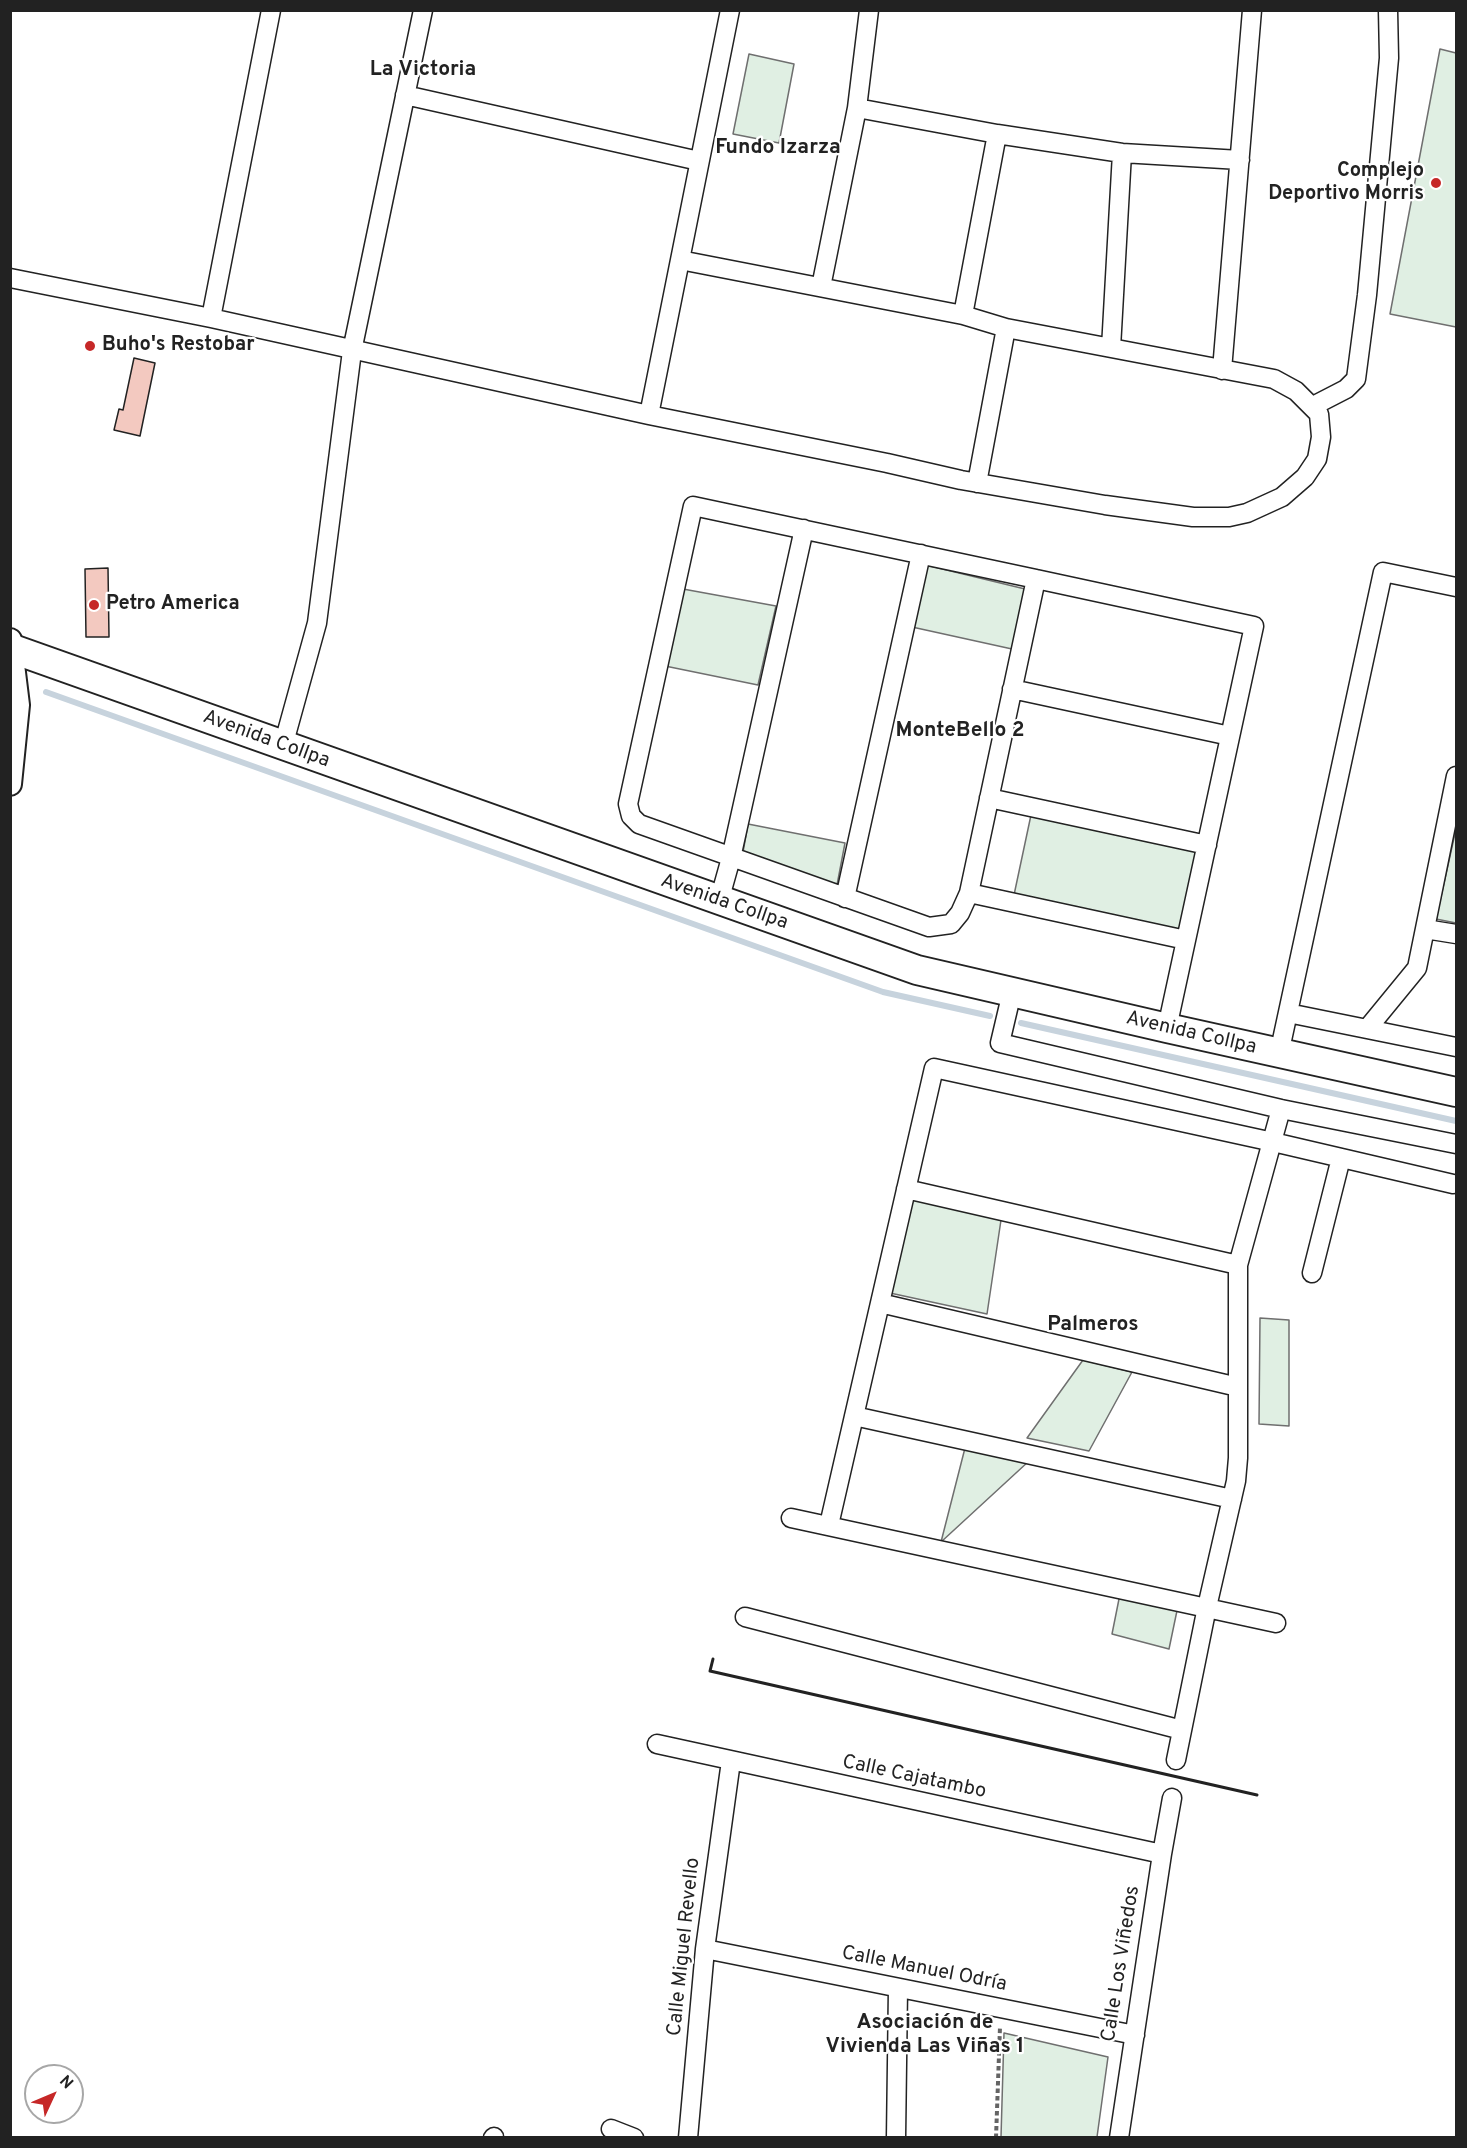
<!DOCTYPE html>
<meta charset="utf-8">
<style>
body{margin:0}
#map{position:relative;width:1467px;height:2148px;overflow:hidden;background:#fff;font-family:Overpass,sans-serif}
canvas{display:block}
.frame{position:absolute;inset:0;border:12px solid #222;pointer-events:none}
.north{position:absolute;left:24px;top:2064px;width:60px;height:60px;box-sizing:border-box;background:#fff;border:2px solid #a7a7a7;border-radius:50%;rotate:46deg;font-size:16px;font-weight:700;line-height:24px;text-align:center;color:#222}
.north::after{content:'';display:block;margin:auto;width:21px;height:27px;background:#c62828;clip-path:polygon(50% 0,100% 100%,50% 72%,0 100%)}
</style>
<div id="map">
<canvas width="1467" height="2148"></canvas>
<div class="frame"></div>
<div class="north">N</div>
</div>
<script>
const context = document.querySelector('canvas').getContext('2d');
context.lineJoin = 'round';
function fillPath(path, color) { context.fillStyle = color; context.fill(path, 'evenodd'); }
const toPath = rows => new Path2D(rows.map(r => 'M' + r).join(''));
function stroke(path, color, width, dash) { context.strokeStyle = color; context.lineWidth = width; context.lineCap = dash ? 'butt' : 'round'; context.setLineDash(dash || []); context.stroke(path); }
function drawText(font, color, halo, rows, align = 'center') {
  context.font = font + ' Overpass,sans-serif'; context.lineWidth = 4.5; context.setLineDash([]); context.textBaseline = 'middle'; context.strokeStyle = halo; context.fillStyle = color; for (const [text, x, y, turn = 0] of rows) {
    context.save(); context.translate(x, y); context.rotate((+turn || 0) * Math.PI / 180); context.textAlign = isNaN(turn) ? turn : align; if (halo) context.strokeText(text, 0, 0); context.fillText(text, 0, 0); context.restore();
  }
}
const green = toPath([
 [1440,49,1456,53,1456,327,1390,314,1440,49],
 [749,54,794,64,779,143,733,134,749,54],
 [926,565,1025,589,1012,649,912,627,926,565],
 [683,589,776,606,758,685,665,666,683,589],
 [1031,815,1197,851,1180,930,1014,895,1031,815],
 [748,824,845,843,837,885,743,852,748,824],
 [1456,829,1456,923,1436,919,1456,829],
 [913,1197,1001,1220,987,1314,890,1293,913,1197],
 [1260,1318,1289,1320,1289,1426,1259,1424,1260,1318],
 [1083,1360,1132,1372,1089,1451,1027,1438,1083,1360],
 [965,1448,1029,1461,941,1542,965,1448],
 [1121,1589,1179,1601,1169,1649,1112,1634,1121,1589],
 [1004,2033,1108,2057,1097,2137,1001,2137,1004,2033]
]);
const stream = toPath([
 [46,692,883,992,990,1016],
 [1021,1023,1456,1121]
]);
const building = toPath([
 [134,358,155,363,140,436,114,430,119,409,123,410,134,358],
 [108,568,109,637,86,637,85,569,108,568]
]);
const path = toPath([
 [996,2138,1000,2027]
]);
const minor = toPath([
 [405,95,699,161],
 [857,108,997,134,1122,153,1240,160],
 [10,278,211,318,649,415,887,463,961,480,1105,505,1193,517,1229,517,1247,513,1282,497,1305,477,1317,459,1321,437,1319,414,1296,391,1274,379,1006,328,963,315,680,260],
 [821,287,857,108,869,10],
 [963,315,997,134],
 [211,318,271,10],
 [1111,348,1122,153],
 [1222,370,1252,10],
 [1313,406,1346,389,1356,379,1367,295,1389,58,1388,10],
 [649,415,730,10],
 [977,483,1006,328],
 [1036,579,969,893,960,913,951,924,929,927,639,824,631,816,628,804,693,506,1036,579,1254,626,1167,1028],
 [1012,689,1230,736],
 [283,746,317,623,352,351,423,10],
 [989,798,1207,845],
 [969,893,1186,940],
 [845,898,921,554],
 [719,901,731,858,804,529],
 [1425,929,1456,934],
 [1012,992,1000,1043,1281,1109,1456,1144],
 [1288,1013,1456,1047],
 [1367,1029,1417,968,1456,776],
 [1279,1054,1383,572,1456,587],
 [906,1189,1238,1265],
 [1312,1273,1341,1158],
 [880,1303,1238,1387],
 [854,1416,1232,1499],
 [791,1518,1276,1623],
 [829,1525,934,1068,1273,1142,1453,1184],
 [745,1617,1182,1730],
 [657,1744,1162,1854],
 [1176,1760,1207,1607,1236,1481,1238,1458,1238,1265,1281,1109],
 [705,1949,1135,2035],
 [611,2129,634,2138],
 [493,2138,494,2137],
 [688,2138,705,1949,731,1761],
 [896,2138,898,1988],
 [1119,2138,1162,1854,1172,1798]
]);
const tertiary = toPath([
 [10,640,18,705,10,784]
]);
const primary = toPath([
 [10,648,917,970,1167,1028,1456,1092]
]);
const wall = toPath([
 [713,1659,710,1671,1257,1795]
]);
const markers = [
 [1436,183,6,"#c62828"],
 [90,346,6,"#c62828"],
 [94,605,6,"#c62828"]
];
const poiNames = [
 ["Complejo",1424,172,"right"],
 ["Deportivo Morris",1424,195,"right"],
 ["Buho's Restobar",102,346],
 ["Petro America",106,605]
];
const streetNames = [
 ["Avenida Collpa",266,740,20],
 ["Avenida Collpa",724,903,19],
 ["Avenida Collpa",1191,1034,13],
 ["Calle Cajatambo",914,1778,12],
 ["Calle Miguel Revello",685,1947,-84],
 ["Calle Los Viñedos",1122,1964,-81],
 ["Calle Manuel Odría",924,1970,11]
];
const neighbourhoodNames = [
 ["La Victoria",423,71],
 ["Fundo Izarza",778,149],
 ["MonteBello 2",960,732],
 ["Palmeros",1093,1326],
 ["Asociación de",925,2024],
 ["Vivienda Las Viñas 1",925,2048]
];
fillPath(green, '#e0efe3');
stroke(green, '#6f6f6f', 1.5);
stroke(stream, '#c7d3dd', 6);
fillPath(building, '#f3c9c0');
stroke(building, '#222', 1.5);
stroke(minor, '#222', 21);
stroke(tertiary, '#222', 26);
stroke(primary, '#222', 32);
stroke(path, '#646464', 4, [4.5, 3]);
stroke(minor, '#fff', 18);
stroke(tertiary, '#fff', 22);
stroke(primary, '#fff', 28);
stroke(wall, '#222', 3);
for (const [x, y, r, color] of markers) { const dot = new Path2D(); dot.arc(x, y, r, 0, 2 * Math.PI); context.fillStyle = color; context.fill(dot); stroke(dot, '#fff', 2); }
drawText('bold 20px', '#222', '#fff', poiNames, 'left');
drawText('20px', '#222', '#fff', streetNames);
drawText('bold 21px', '#222', '#fff', neighbourhoodNames);
</script>
